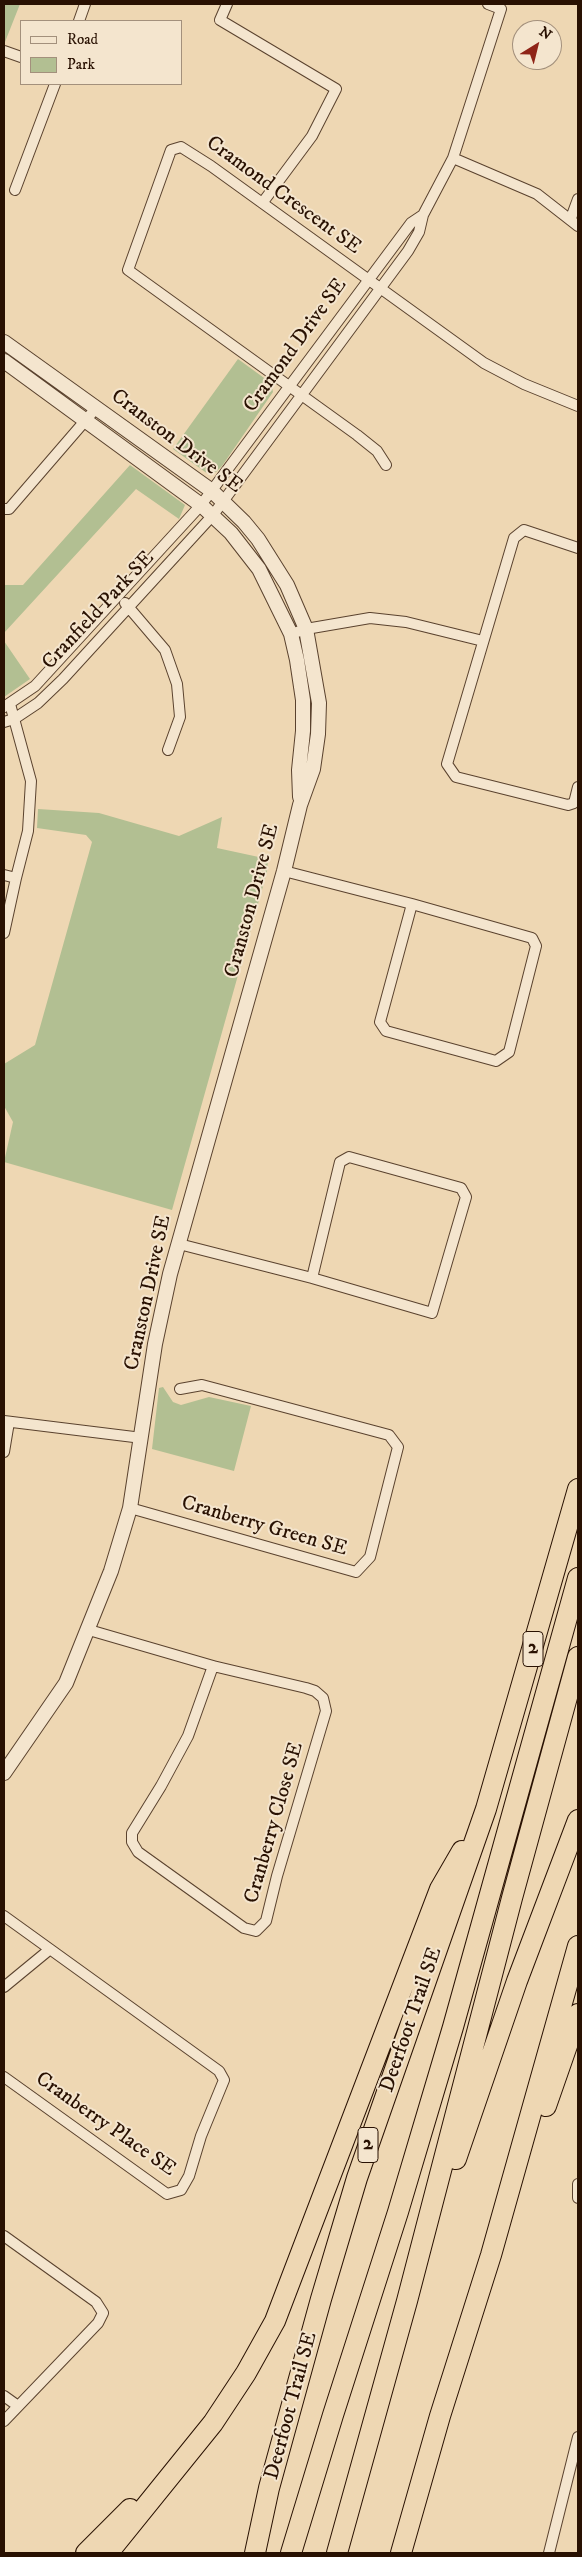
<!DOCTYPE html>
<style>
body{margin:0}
#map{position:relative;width:582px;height:2557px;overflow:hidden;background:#eed7b3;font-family:"IM FELL DW Pica",serif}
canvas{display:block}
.frame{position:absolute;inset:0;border:5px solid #291102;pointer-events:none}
.legend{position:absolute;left:20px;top:20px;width:162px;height:65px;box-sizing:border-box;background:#f4e5ce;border:1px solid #a3907c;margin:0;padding:6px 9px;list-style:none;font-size:15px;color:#291102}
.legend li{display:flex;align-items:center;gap:10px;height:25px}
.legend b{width:25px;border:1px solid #a3907c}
.north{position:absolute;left:512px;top:20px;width:50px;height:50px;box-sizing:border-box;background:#f4e5ce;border:1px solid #a3907c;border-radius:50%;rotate:36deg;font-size:14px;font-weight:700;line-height:20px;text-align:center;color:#291102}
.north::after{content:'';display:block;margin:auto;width:18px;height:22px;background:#8f2418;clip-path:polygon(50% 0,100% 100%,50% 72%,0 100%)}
</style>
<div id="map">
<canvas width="582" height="2557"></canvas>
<div class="frame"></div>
<ul class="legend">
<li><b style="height:6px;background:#f4e5ce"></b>Road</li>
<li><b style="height:14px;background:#b2bf92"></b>Park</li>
</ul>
<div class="north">N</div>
</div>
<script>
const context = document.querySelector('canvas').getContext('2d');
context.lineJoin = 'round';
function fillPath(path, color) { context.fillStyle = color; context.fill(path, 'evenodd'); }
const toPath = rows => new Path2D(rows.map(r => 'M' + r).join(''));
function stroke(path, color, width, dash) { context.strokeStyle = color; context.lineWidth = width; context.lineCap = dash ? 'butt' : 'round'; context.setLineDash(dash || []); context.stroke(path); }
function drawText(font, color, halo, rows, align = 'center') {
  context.font = font + ' "IM FELL DW Pica",serif'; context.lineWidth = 4; context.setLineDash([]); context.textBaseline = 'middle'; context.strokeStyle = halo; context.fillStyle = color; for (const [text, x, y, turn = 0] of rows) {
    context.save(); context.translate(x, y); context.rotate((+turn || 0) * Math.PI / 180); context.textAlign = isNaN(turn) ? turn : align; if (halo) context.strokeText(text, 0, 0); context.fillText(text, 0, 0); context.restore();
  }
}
const green = toPath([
 [4,4,20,4,5,42,4,41],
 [238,359,271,383,273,392,222,466,216,472,208,474,173,449],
 [130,465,185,505,179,519,136,489,4,633,4,585,23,585],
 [4,641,30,679,4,697],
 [38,809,99,813,179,836,222,817,217,848,268,859,267,872,172,1210,4,1162,13,1122,4,1106,4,1064,35,1045,92,842,86,835,37,828],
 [163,1387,173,1402,181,1405,209,1397,251,1406,234,1471,152,1449,159,1388]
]);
const minor = toPath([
 [227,4,220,20,336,89,312,136,263,202],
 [79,21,85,4],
 [4,51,21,57],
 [453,158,537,194,578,226],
 [15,190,55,84],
 [571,218,578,199],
 [386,465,377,451,357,435,128,270,171,150,181,147,211,166,484,363,524,384,578,406],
 [4,509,9,509,97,407],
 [578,548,524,530,514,538,447,764,456,777,568,805,574,803,578,787],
 [125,603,165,650,177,684,180,717,168,750],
 [291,634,306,629,370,618,406,622,483,641],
 [10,704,31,781,28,831,16,878],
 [4,707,35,686,201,505,411,223,423,215],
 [4,722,14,719,38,703,63,679,213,515,408,251,419,232,423,215,453,158,501,9,488,4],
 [284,871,412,904,532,938,536,946,509,1052,496,1061,386,1031,380,1022,412,904],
 [4,875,16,878,4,933],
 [179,1244,312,1278,432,1313,466,1197,461,1188,349,1157,340,1162,312,1278],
 [4,1421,142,1438],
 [4,1452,9,1422],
 [130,1508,356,1572,370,1557,398,1447,389,1435,202,1385,180,1389],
 [89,1630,213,1666,306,1688,315,1691,323,1698,326,1711,277,1876,266,1921,256,1931,244,1928,138,1852,132,1842,132,1833,161,1786,188,1736,213,1666],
 [4,1916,219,2071,224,2080,201,2136,189,2176,181,2190,167,2194,4,2077],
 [4,1987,49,1950],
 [578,2184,578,2198],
 [4,2236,96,2302,103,2313,98,2323,4,2421],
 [4,2396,18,2406],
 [549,2553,578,2437]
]);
const tertiary = toPath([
 [4,342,212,491,244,522,258,539,287,585,306,629,319,703,318,734,313,769,300,805,284,871,170,1274,155,1344,130,1508,111,1571,66,1683,4,1773],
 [4,361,201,505,231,533,259,569,291,634,297,660,303,700,303,731,299,770,300,797]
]);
const motorway = toPath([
 [546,2106,578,2014],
 [456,2159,517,1981,578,1820],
 [86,2553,130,2509],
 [108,2553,213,2423,246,2373,275,2321,440,1889,462,1851],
 [255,2553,269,2488,321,2299,357,2178,486,1809,578,1489],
 [291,2553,333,2415,398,2212,453,2027,578,1578],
 [337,2553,407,2301,512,1898,578,1657],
 [401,2553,440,2416,491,2255,578,1946]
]);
const shields = [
 [533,1649,20],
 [368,2145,20]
];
const shieldNames = [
 ["2",533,1649],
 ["2",368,2145]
];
const streetNames = [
 ["Cramond Crescent SE",283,196,36],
 ["Cramond Drive SE",296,346,-54],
 ["Cranston Drive SE",176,442,37],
 ["Cranfield Park SE",99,611,-47],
 ["Cranston Drive SE",253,901,-75],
 ["Cranston Drive SE",149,1293,-78],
 ["Cranberry Green SE",264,1527,16],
 ["Cranberry Close SE",275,1823,-74],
 ["Deerfoot Trail SE",412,2020,-71],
 ["Cranberry Place SE",105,2125,35],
 ["Deerfoot Trail SE",292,2406,-75]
];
fillPath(green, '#b2bf92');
stroke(minor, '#5a422e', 12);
stroke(tertiary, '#5a422e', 16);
stroke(motorway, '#291102', 22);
stroke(minor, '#f4e5ce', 10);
stroke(tertiary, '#f4e5ce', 14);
stroke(motorway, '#eed7b3', 20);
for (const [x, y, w] of shields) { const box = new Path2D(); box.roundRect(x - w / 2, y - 17.5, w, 35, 4); context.fillStyle = '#f4e5ce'; context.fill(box); stroke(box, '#291102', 1); }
drawText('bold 20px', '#291102', null, shieldNames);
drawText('21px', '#291102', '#f4e5ce', streetNames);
</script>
